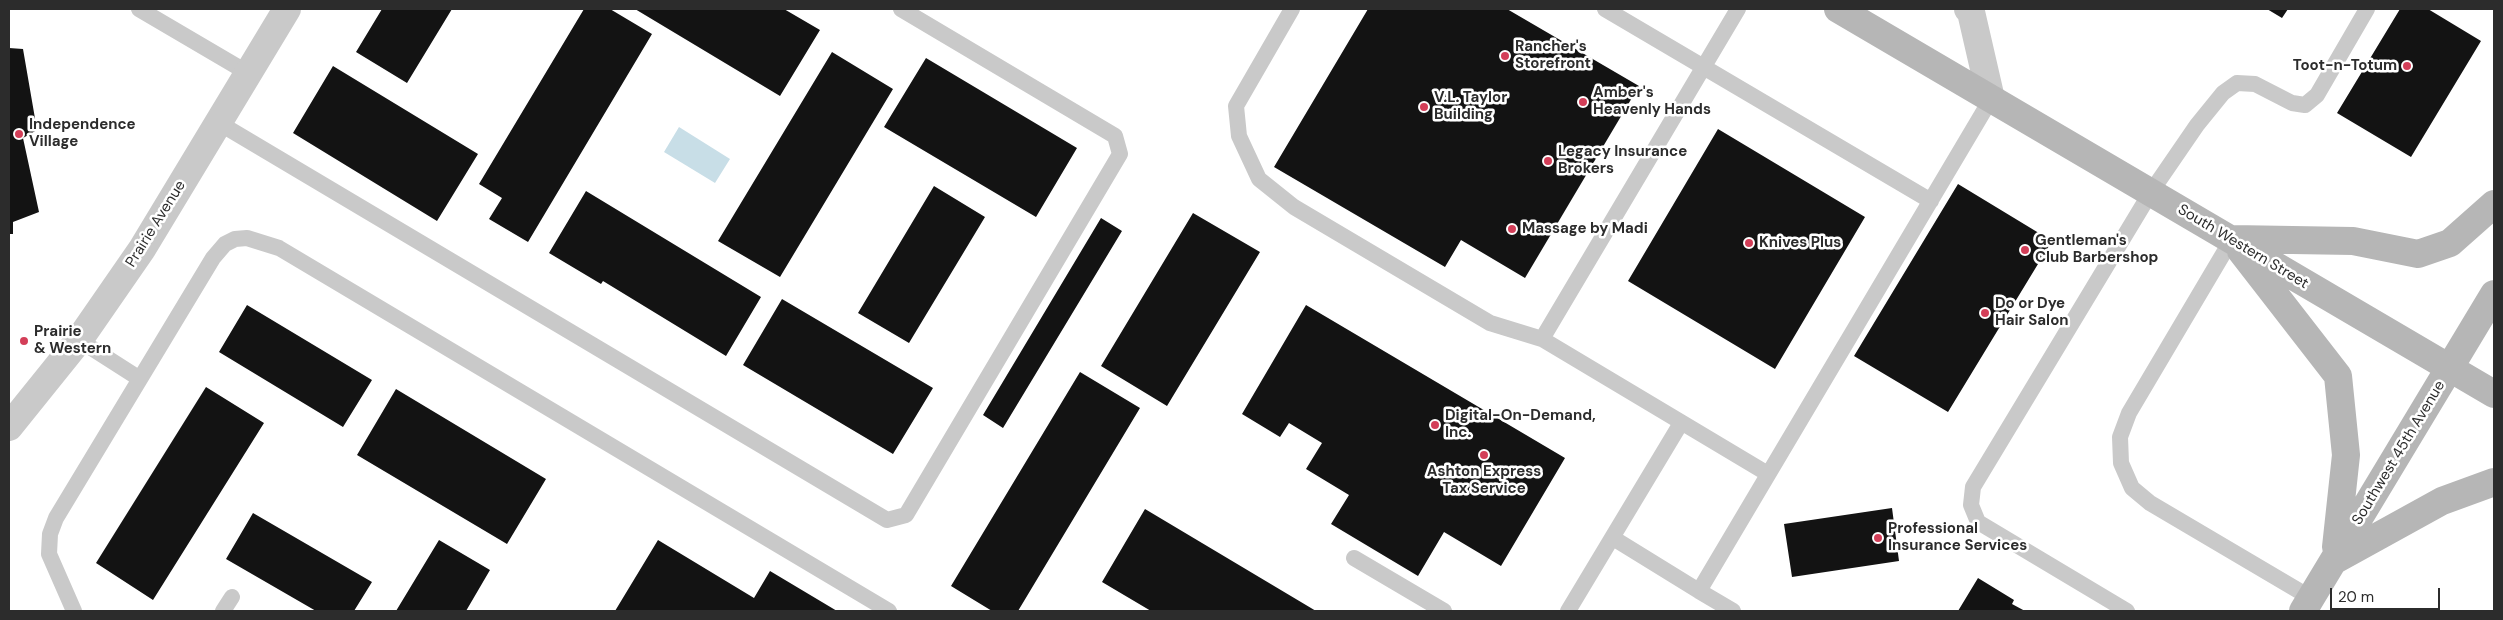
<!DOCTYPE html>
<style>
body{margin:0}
#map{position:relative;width:2503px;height:620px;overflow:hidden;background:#fff;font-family:"DM Sans",sans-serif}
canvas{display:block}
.frame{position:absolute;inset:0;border:10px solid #2c2c2c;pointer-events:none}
.scale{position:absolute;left:2330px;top:588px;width:110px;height:22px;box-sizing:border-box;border:2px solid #2c2c2c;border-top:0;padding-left:6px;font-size:15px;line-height:18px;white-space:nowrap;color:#2c2c2c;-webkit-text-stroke:4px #fff;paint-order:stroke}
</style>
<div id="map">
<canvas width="2503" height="620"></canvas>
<div class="frame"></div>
<div class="scale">20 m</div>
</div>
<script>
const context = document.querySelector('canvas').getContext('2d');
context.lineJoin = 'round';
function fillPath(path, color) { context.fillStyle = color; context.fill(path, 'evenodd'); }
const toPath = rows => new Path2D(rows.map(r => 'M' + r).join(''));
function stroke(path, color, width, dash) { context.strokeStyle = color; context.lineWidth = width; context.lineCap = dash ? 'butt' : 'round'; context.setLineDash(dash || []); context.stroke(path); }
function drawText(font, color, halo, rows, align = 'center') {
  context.font = font + ' "DM Sans",sans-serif'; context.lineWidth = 5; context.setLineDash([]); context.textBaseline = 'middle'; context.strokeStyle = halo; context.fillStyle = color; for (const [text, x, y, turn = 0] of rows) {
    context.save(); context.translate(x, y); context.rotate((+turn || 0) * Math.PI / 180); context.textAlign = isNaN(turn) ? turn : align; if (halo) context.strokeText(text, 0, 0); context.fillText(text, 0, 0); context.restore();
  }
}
const water = toPath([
 [679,127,730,159,715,183,664,152]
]);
const building = toPath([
 [382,9,452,9,407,83,356,52],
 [584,9,610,9,652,34,528,242,489,219,502,198,479,184],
 [635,9,784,9,820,30,780,96],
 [1368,9,1507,9,1639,86,1525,278,1461,240,1445,267,1274,167],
 [2267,9,2288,9,2282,18],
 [2400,9,2428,9,2481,41,2411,157,2337,113],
 [9,48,23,49,37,130,23,138,39,212,13,222,13,234,9,234],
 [832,52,893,89,780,277,718,241],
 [926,58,1077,148,1036,217,884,127],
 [333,66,478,154,437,221,293,133],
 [1718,129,1865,217,1775,369,1628,281],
 [1958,184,2052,241,1948,412,1854,356],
 [934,186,985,217,909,343,858,313],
 [586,191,761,297,726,356,603,281,601,284,549,253],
 [1193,213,1260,252,1167,406,1101,366],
 [1101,218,1122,231,1003,428,983,415],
 [782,299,933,388,893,454,743,365],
 [247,305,372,380,343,427,219,352],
 [1306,305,1565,458,1501,566,1444,532,1418,576,1331,524,1349,495,1306,469,1322,443,1289,423,1280,437,1242,414],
 [1080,372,1140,408,1018,611,992,611,951,586],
 [206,387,264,423,153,600,96,563],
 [396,389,546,479,507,544,357,455],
 [1892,508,1899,561,1792,577,1784,524],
 [1145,509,1316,611,1151,611,1102,582],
 [253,513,372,582,354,611,316,611,226,559],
 [439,540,490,570,466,611,396,611],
 [658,540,754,598,770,571,837,611,615,611],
 [1978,578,2014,600,2012,604,2025,611,1958,611]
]);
const lane = toPath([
 [139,9,248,73],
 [1292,9,1236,106,1239,136,1259,179,1294,207,1490,323,1542,339,1738,9],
 [1605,9,1931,201],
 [219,123,887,520,906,515,1120,154,1115,136,901,9],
 [2232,239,2129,413,2120,437,2121,463,2132,488,2150,503,2311,598],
 [1542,339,1768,474],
 [79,340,140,379],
 [1613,538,1699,591],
 [1354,558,1444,611],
 [74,611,49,554,50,534,56,518,213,258,225,244,235,239,247,238,279,248,889,611],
 [223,611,232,597],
 [1568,611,1681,423],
 [1733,611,1699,591,1991,99],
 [2127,611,1978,522,1971,505,1973,487,2151,192,2197,125,2223,93,2237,83,2255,84,2292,103,2305,105,2317,95,2367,9]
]);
const street = toPath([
 [1968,9,1971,12,1991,99],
 [9,427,79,340,142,249,287,9]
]);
const secondary = toPath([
 [1838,9,2494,394],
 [2232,239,2353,241,2418,254,2450,243,2494,204],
 [2241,251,2338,376,2346,455,2336,547],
 [2335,560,2442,501,2494,482],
 [2303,611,2494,294]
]);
const markers = [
 [1505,56,5,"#d33e58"],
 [2407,66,5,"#d33e58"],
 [1583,102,5,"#d33e58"],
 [1424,107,5,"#d33e58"],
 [19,134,5,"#d33e58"],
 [1548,161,5,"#d33e58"],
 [1512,229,5,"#d33e58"],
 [1749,243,5,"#d33e58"],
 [2025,250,5,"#d33e58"],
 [1985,313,5,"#d33e58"],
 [24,341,5,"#d33e58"],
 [1435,425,5,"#d33e58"],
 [1484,455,5,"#d33e58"],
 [1878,538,5,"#d33e58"]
];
const poiNames = [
 ["Rancher's",1515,47],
 ["Storefront",1515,64],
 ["Toot-n-Totum",2397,66,"right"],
 ["Amber's",1593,93],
 ["Heavenly Hands",1593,110],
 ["V.L. Taylor",1434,98],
 ["Building",1434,115],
 ["Independence",29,125],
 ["Village",29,142],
 ["Legacy Insurance",1558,152],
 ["Brokers",1558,169],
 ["Massage by Madi",1522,229],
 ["Gentleman's",2035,241],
 ["Club Barbershop",2035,258],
 ["Knives Plus",1759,243],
 ["Do or Dye",1995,304],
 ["Hair Salon",1995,321],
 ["Prairie",34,332],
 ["& Western",34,349],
 ["Digital-On-Demand,",1445,416],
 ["Inc.",1445,433],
 ["Ashton Express",1484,472,"center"],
 ["Tax Service",1484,489,"center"],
 ["Professional",1888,529],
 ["Insurance Services",1888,546]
];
const streetNames = [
 ["Prairie Avenue",156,224,-58],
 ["South Western Street",2243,247,31],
 ["Southwest 45th Avenue",2399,453,-59]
];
fillPath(water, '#c8dee7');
fillPath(building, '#131313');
stroke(lane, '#c9c9c9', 16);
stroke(street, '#c9c9c9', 28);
stroke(secondary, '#b6b6b6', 28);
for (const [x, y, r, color] of markers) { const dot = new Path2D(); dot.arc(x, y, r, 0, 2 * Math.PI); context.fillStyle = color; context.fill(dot); stroke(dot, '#fff', 2); }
drawText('bold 15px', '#2c2c2c', '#fff', poiNames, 'left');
drawText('15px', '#2c2c2c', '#fff', streetNames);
</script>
